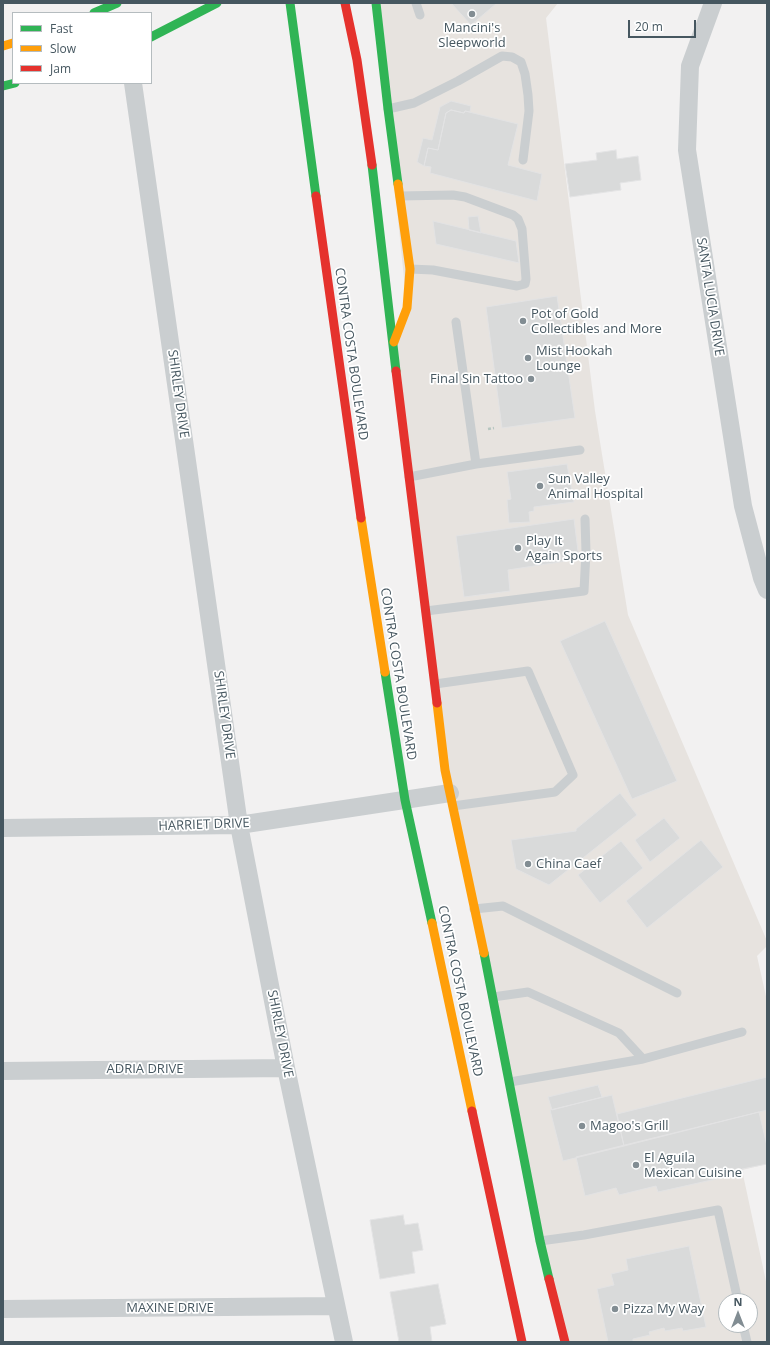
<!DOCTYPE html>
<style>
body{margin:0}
#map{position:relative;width:770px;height:1345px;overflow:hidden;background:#f2f1f1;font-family:"Open Sans",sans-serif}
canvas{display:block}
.frame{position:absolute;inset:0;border:4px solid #465760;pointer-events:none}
.legend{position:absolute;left:12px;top:12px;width:140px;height:72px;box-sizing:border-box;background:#fff;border:1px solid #b5bcbf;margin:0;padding:5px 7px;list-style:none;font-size:12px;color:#465760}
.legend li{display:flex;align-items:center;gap:8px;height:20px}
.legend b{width:20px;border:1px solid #b5bcbf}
.north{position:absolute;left:718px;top:1293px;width:40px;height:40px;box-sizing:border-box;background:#fff;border:1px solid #b5bcbf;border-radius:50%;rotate:0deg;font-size:11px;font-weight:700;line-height:16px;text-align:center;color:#465760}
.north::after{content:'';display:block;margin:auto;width:14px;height:18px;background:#828d93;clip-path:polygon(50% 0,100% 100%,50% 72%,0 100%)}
.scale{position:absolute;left:628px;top:20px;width:68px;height:18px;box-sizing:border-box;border:2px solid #465760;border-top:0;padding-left:5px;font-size:12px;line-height:14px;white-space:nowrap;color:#465760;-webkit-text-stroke:3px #fff;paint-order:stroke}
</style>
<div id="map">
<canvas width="770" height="1345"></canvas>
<div class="frame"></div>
<ul class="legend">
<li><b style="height:5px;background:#30b455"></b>Fast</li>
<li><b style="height:5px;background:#ff9f0a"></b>Slow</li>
<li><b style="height:5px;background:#e5322d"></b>Jam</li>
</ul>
<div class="north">N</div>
<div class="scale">20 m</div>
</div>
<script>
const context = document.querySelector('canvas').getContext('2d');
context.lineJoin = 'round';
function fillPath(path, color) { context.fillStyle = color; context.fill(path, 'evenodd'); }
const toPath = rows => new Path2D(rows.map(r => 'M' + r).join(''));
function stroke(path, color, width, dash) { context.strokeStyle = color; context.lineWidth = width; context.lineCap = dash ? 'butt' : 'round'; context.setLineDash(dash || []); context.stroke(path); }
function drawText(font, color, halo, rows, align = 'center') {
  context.font = font + ' "Open Sans",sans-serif'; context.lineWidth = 3.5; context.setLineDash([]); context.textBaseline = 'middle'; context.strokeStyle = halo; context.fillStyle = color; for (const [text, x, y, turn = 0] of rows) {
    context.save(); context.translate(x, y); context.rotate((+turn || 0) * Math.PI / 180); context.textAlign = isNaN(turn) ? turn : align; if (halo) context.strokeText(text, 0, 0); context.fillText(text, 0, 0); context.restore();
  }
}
const commercial = toPath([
 [376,3,558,3,546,18,595,411,628,615,767,941,767,946,757,956,767,1001,767,1164,742,1170,767,1286,767,1342,565,1342,452,806,394,342,407,308],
 [726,1301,750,1301,750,1325,726,1325]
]);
const building = toPath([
 [451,3,497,3,471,25,451,3],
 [451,101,471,106,470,112,465,111,464,113,451,110,446,113,438,150,428,148,424,166,417,162,423,138,432,140,440,107,451,101],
 [451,110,464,113,465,111,518,124,508,165,542,174,537,201,430,173,431,167,424,166,428,148,438,150,446,113,451,110],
 [616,150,617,159,638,156,641,180,620,183,621,190,570,197,565,164,597,160,596,153,616,150],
 [478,216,481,233,469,230,468,217,478,216],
 [433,221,516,241,519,263,436,244,433,221],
 [557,296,575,418,502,428,486,307,557,296],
 [567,464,574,502,534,507,534,511,529,512,530,522,509,523,507,500,511,499,507,472,567,464],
 [574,519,579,559,508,570,510,591,464,597,456,536,574,519],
 [605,621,677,781,632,799,560,641,605,621],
 [620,793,637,815,549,885,516,869,511,840,576,831,576,829,620,793],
 [664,818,680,838,650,862,635,840,664,818],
 [701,840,723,867,647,928,626,901,701,840],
 [621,841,643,868,600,903,578,875,621,841],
 [767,1077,767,1110,624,1146,617,1114,767,1077],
 [598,1085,602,1097,552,1110,548,1097,598,1085],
 [612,1095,624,1146,563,1161,550,1110,612,1095],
 [759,1112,767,1146,767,1164,742,1169,743,1173,658,1192,656,1186,619,1195,616,1188,585,1196,576,1157,759,1112],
 [403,1215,405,1225,418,1223,423,1250,412,1252,415,1273,380,1279,370,1220,403,1215],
 [689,1246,706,1327,683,1331,682,1328,665,1331,664,1328,649,1332,650,1335,633,1339,633,1342,608,1342,597,1289,614,1285,611,1274,628,1270,626,1259,689,1246],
 [438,1284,446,1324,430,1327,432,1342,399,1342,390,1292,438,1284]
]);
const path = toPath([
 [488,429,494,428]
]);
const lane = toPath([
 [416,3,420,15],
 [388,109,414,103,458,81,502,56,512,57,521,62,525,74,528,95,529,111,523,160],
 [400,196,453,195,465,197,513,215,518,219,522,229,526,279,525,284,517,286,433,270,410,269],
 [456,322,476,464],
 [409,477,476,464,580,450],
 [426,611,584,591,586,552,585,519],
 [435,684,528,671,573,775,555,792,453,806],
 [474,909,503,906,677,993],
 [493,997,528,992,619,1033,643,1059],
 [510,1082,643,1059,742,1032],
 [540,1241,584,1235,718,1210,738,1301],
 [743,1325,747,1342]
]);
const street = toPath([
 [713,3,690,66,687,150,743,506,762,578,767,590],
 [133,83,239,825,286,1068,344,1342],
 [3,828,239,825,450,793],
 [3,1071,286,1068],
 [3,1309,336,1306]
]);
const fast = toPath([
 [290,3,316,196],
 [376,3,388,109,398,184],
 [94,13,117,3],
 [151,37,217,3],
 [3,86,15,83],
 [372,165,396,371],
 [385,672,405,800,432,923],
 [484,953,540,1241,549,1279]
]);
const slow = toPath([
 [3,46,13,43],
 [394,342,407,308,410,269,398,184],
 [361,518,385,672],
 [437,703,445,770,484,953],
 [432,923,472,1111]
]);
const jam = toPath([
 [345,3,357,60,372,165],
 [316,196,361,518],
 [396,371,437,703],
 [472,1111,522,1342],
 [549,1279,565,1342]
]);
const markers = [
 [472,14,4,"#828d93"],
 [523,321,4,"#828d93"],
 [528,358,4,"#828d93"],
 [531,379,4,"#828d93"],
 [540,486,4,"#828d93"],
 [518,548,4,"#828d93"],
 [528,864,4,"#828d93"],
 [582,1126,4,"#828d93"],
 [636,1165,4,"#828d93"],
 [615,1309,4,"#828d93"]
];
const poiNames = [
 ["Mancini's",472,28,"center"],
 ["Sleepworld",472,43,"center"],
 ["Pot of Gold",531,314],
 ["Collectibles and More",531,329],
 ["Mist Hookah",536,351],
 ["Lounge",536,366],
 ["Final Sin Tattoo",523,379,"right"],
 ["Sun Valley",548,479],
 ["Animal Hospital",548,494],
 ["Play It",526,541],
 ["Again Sports",526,556],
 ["China Caef",536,864],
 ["Magoo's Grill",590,1126],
 ["El Aguila",644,1158],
 ["Mexican Cuisine",644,1173],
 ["Pizza My Way",623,1309]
];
const streetNames = [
 ["SANTA LUCIA DRIVE",710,297,81],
 ["CONTRA COSTA BOULEVARD",351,354,82],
 ["SHIRLEY DRIVE",178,394,82],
 ["CONTRA COSTA BOULEVARD",398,674,81],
 ["SHIRLEY DRIVE",224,715,82],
 ["HARRIET DRIVE",204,825,-2],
 ["CONTRA COSTA BOULEVARD",460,991,78],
 ["SHIRLEY DRIVE",280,1034,79],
 ["ADRIA DRIVE",145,1069],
 ["MAXINE DRIVE",170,1308]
];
fillPath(commercial, '#e7e3df');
fillPath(building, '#d9dada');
stroke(building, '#e3e3e4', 1);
stroke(path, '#b7c6c0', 2.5, [3, 2]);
stroke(lane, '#caced0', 9);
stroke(street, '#caced0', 18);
stroke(fast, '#30b455', 9);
stroke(slow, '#ff9f0a', 9);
stroke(jam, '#e5322d', 9);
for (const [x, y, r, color] of markers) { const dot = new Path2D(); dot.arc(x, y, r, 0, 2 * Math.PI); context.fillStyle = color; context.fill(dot); stroke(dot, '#fff', 1.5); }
drawText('13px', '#465760', '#fff', poiNames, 'left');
drawText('13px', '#465760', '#fff', streetNames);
</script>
